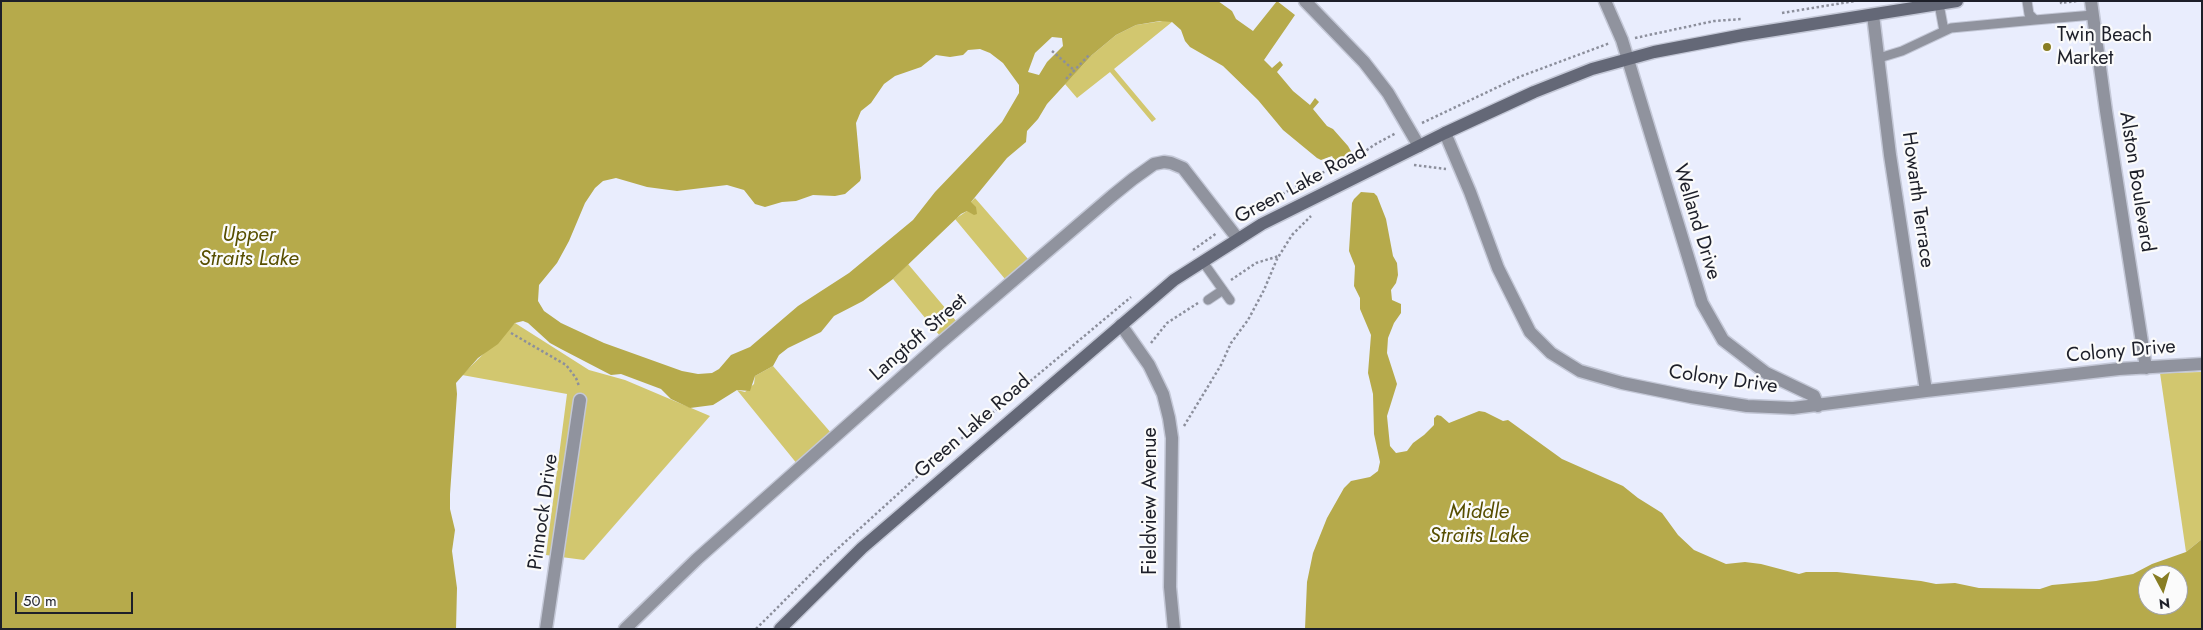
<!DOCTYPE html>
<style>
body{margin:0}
#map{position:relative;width:2203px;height:630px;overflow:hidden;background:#e9edfd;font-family:Jost,sans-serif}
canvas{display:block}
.frame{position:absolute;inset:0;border:2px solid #1d1f29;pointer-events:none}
.north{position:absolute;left:2138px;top:565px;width:50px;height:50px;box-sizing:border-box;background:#fbfbfb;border:1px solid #a2a3a7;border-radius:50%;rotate:174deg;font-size:14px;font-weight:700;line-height:20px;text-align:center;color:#1d1f29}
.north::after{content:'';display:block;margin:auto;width:18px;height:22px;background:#887d23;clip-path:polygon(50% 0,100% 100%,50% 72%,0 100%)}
.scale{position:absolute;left:15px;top:592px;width:118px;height:22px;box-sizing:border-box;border:2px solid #1d1f29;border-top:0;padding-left:6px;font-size:15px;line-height:18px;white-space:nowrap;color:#1d1f29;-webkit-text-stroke:4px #fbfbfb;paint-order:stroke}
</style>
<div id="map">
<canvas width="2203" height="630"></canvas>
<div class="frame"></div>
<div class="north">N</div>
<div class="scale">50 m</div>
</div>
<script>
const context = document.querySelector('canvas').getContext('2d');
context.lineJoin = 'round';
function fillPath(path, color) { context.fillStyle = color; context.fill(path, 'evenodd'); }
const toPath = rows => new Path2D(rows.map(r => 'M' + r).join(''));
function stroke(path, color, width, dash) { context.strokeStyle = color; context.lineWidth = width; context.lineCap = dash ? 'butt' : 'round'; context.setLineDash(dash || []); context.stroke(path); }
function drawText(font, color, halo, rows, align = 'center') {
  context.font = font + ' Jost,sans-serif'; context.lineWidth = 4.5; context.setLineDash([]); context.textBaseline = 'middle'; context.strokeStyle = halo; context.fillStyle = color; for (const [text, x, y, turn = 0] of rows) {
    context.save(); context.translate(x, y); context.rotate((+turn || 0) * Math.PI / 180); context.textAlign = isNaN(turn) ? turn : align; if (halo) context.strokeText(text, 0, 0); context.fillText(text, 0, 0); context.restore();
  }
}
const green = toPath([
 [1169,20,1172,22,1114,69,1156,119,1152,122,1110,72,1077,98,1065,84,1092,55,1116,35,1136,25],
 [975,198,1028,259,1005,279,955,219,967,211,971,202],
 [908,264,957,322,940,336,893,279],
 [515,323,589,370,625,380,710,416,584,560,546,555,567,394,462,375],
 [773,366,832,434,798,465,737,390,745,392,754,384,755,376],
 [2202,372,2202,539,2186,552,2160,373]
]);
const water = toPath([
 [1,1,1218,1,1232,11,1236,19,1253,31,1277,1,1295,15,1264,60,1272,68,1280,61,1283,65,1277,72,1293,91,1310,105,1315,98,1319,102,1313,109,1327,126,1333,129,1348,146,1353,155,1336,164,1332,156,1321,160,1317,158,1283,130,1258,100,1223,66,1190,47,1185,41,1181,30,1172,22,1160,21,1136,25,1116,35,1092,55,1047,104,1038,119,1027,131,1026,142,1007,158,971,202,976,207,977,214,974,215,967,211,961,214,893,279,863,301,834,316,821,332,788,348,779,355,773,366,755,376,750,391,737,390,713,405,690,408,671,399,661,389,621,374,611,375,561,349,550,343,528,323,523,321,515,323,498,344,478,358,456,383,457,394,450,494,450,509,455,530,452,551,457,588,456,629,1,629],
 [1052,37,1062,38,1063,46,1047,62,1039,75,1028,72,1035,53],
 [980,49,990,53,1003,63,1019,85,1019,93,1002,122,935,192,913,220,849,273,798,306,750,347,731,355,719,369,712,373,698,374,682,371,604,343,561,323,544,311,538,301,539,285,557,263,569,241,585,203,595,188,603,181,616,178,647,187,677,191,727,185,744,190,755,204,765,207,782,202,796,201,813,195,835,196,845,194,860,181,861,178,856,123,861,111,871,103,884,84,895,76,921,67,936,55,950,57,963,55,968,50],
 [1361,192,1374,193,1377,196,1386,219,1393,256,1397,263,1398,275,1396,283,1391,290,1392,300,1401,304,1401,313,1394,323,1388,338,1387,353,1397,384,1387,416,1390,446,1396,453,1407,451,1413,443,1424,435,1434,425,1434,418,1437,415,1441,416,1449,423,1479,411,1485,412,1503,421,1508,420,1562,459,1623,486,1638,498,1662,513,1678,535,1694,550,1726,564,1745,562,1761,564,1799,574,1806,572,1837,572,1921,581,1936,584,1955,583,1979,588,2040,589,2052,585,2096,581,2133,574,2152,564,2186,552,2202,539,2202,629,1305,629,1307,582,1313,553,1327,518,1344,488,1351,481,1370,477,1378,471,1380,462,1374,434,1373,394,1368,373,1371,335,1360,309,1360,298,1354,286,1355,266,1349,251,1352,203,1354,199],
 [2148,575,2178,575,2178,605,2148,605]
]);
const path = toPath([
 [2061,1,2061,3,2077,1],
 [1782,13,1855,1],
 [1635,38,1714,21,1742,19],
 [1052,51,1074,70],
 [1066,79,1090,54],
 [1422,123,1519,77,1610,43],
 [1414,165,1446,169],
 [1239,219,1307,180,1360,155,1374,145,1396,133],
 [1193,250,1217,233],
 [1231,280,1256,263,1279,256],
 [511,333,566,365,576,378,579,386],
 [1151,343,1167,323,1198,303],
 [1184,426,1221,365,1231,343,1248,320,1264,290,1277,259,1292,235,1311,216],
 [756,629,823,562,931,464,1131,297]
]);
const lane = toPath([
 [2027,1,2029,14,2035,20,2093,15],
 [1939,4,1944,31],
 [1879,58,1902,51,1951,28,2035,20],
 [1203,262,1230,300],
 [1208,300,1223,290]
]);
const street = toPath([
 [1305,1,1364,62,1388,93,1419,146],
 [1605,1,1622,40,1702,303,1723,340,1766,373,1814,396,1818,406],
 [2091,1,2106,111,2146,368],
 [1873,15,1890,155,1926,391],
 [1445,133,1470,192,1498,268,1530,332,1551,353,1580,371,1622,383,1691,397,1747,406,1793,408,1926,391,2119,369,2202,364],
 [1121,325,1149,365,1163,394,1169,418,1172,438,1170,587,1174,629],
 [546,629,580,400],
 [625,629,697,559,938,345,1112,196,1133,179,1154,164,1164,162,1171,163,1183,168,1238,239]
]);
const secondary = toPath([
 [780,629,862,548,1174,280,1262,224,1445,133,1534,92,1592,69,1654,52,1743,35,1957,1]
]);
const markers = [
 [2047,47,5,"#887d23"]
];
const poiNames = [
 ["Twin Beach",2057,36],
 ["Market",2057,59]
];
const streetNames = [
 ["Alston Boulevard",2136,182,81],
 ["Green Lake Road",1301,185,-28],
 ["Howarth Terrace",1917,200,82],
 ["Welland Drive",1696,222,73],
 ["Langtoft Street",919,338,-41],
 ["Colony Drive",2121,352,-5],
 ["Colony Drive",1723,380,8],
 ["Green Lake Road",973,427,-41],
 ["Fieldview Avenue",1151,501,-90],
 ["Pinnock Drive",544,512,-82]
];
const waterNames = [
 ["Upper",249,236],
 ["Straits Lake",249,260],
 ["Middle",1479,513],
 ["Straits Lake",1479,537]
];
fillPath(green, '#d2c76f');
fillPath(water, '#b6aa4b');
stroke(lane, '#c4c8d7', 11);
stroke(street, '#c4c8d7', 15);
stroke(secondary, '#c4c8d7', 15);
stroke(path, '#8c8f9c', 2.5, [2.5, 2.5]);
stroke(lane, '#90939e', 9);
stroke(street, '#90939e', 12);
stroke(secondary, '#646877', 12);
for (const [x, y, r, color] of markers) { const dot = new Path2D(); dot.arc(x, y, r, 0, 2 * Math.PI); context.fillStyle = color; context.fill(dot); stroke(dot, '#fbfbfb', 2); }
drawText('20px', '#1d1f29', '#fbfbfb', poiNames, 'left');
drawText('20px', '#1d1f29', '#fbfbfb', streetNames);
drawText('italic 21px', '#574e00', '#fbfbfb', waterNames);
</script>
